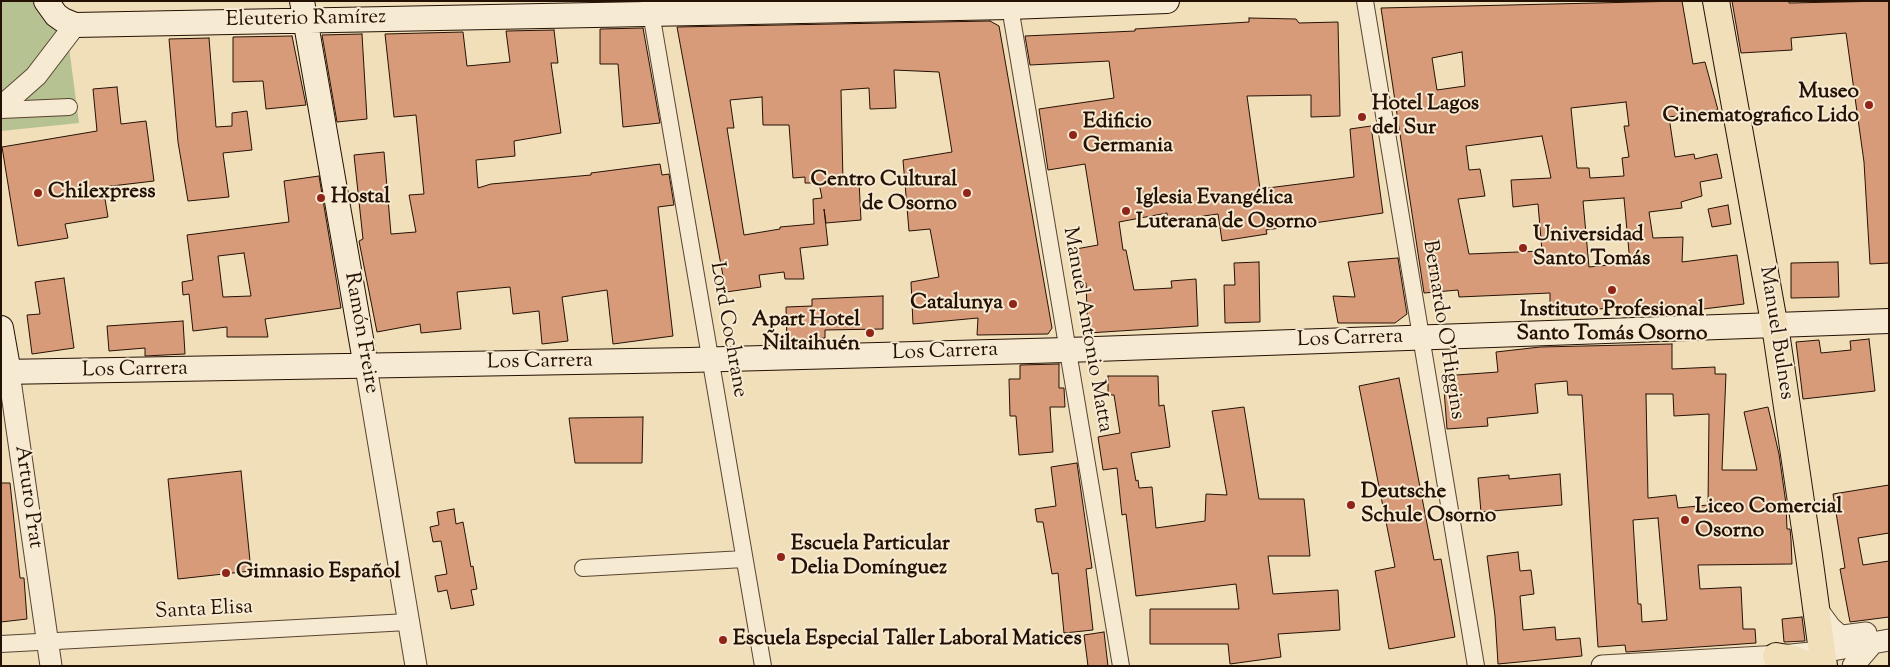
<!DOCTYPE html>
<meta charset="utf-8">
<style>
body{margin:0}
#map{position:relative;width:1890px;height:667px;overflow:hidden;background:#f1dfba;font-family:"Sorts Mill Goudy",serif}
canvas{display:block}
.frame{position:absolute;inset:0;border:2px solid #251104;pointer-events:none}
</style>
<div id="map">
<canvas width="1890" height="667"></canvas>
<div class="frame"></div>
</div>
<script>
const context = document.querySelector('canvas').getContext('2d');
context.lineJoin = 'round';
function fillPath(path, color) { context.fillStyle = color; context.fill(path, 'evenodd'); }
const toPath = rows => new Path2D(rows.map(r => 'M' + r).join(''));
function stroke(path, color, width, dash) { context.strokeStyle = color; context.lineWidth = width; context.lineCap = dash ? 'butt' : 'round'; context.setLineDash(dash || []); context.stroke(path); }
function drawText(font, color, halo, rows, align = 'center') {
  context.font = font + ' "Sorts Mill Goudy",serif'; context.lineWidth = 4; context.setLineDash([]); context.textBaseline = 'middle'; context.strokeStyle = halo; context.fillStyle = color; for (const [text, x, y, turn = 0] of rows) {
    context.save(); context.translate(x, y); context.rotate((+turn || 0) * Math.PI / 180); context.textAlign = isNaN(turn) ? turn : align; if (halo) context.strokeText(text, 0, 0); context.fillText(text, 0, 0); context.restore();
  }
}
const green = toPath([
 [1,1,61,1,68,40,79,123,1,131]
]);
const building = toPath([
 [1682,1,1693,64,1705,62,1718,110,1669,117,1675,157,1694,154,1695,159,1717,154,1722,178,1700,182,1702,196,1681,202,1682,208,1649,212,1653,238,1683,237,1682,262,1737,255,1744,304,1679,312,1647,312,1646,306,1550,312,1550,293,1459,297,1458,290,1424,293,1381,8,1682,1],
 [1462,52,1465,86,1437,90,1432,58,1462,52],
 [1626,102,1629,126,1624,126,1629,157,1622,158,1624,176,1590,178,1589,168,1577,168,1571,108,1626,102],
 [1542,136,1551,178,1511,180,1513,207,1538,204,1542,251,1469,254,1458,199,1485,196,1480,169,1469,170,1466,146,1542,136],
 [1624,198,1630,263,1589,267,1583,201,1624,198],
 [1732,1,1789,1,1789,3,1889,1,1889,263,1870,264,1864,162,1846,33,1791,38,1792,50,1741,53,1732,1],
 [1249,18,1296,19,1299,23,1338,22,1340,116,1311,117,1311,95,1247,96,1260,189,1354,177,1350,129,1371,126,1383,213,1266,230,1267,234,1222,241,1218,214,1168,221,1167,213,1119,222,1123,250,1126,250,1134,290,1172,288,1171,281,1196,279,1198,326,1088,333,1086,283,1082,284,1076,249,1098,245,1085,164,1048,170,1039,109,1114,98,1109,61,1030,65,1025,36,1135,31,1135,29,1249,22,1249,18],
 [990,21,999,26,1052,328,1048,334,977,335,978,318,913,324,911,282,939,277,930,229,909,231,903,160,952,152,939,72,894,70,896,108,870,109,869,88,841,90,843,182,859,181,861,220,826,223,824,209,828,245,800,248,804,279,785,279,784,272,759,275,761,287,726,292,677,27,990,21],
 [762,97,763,125,789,125,793,178,805,177,805,183,819,183,822,198,813,199,814,224,780,227,780,229,744,235,727,128,734,128,730,100,762,97],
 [643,28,660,123,623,127,618,64,600,64,600,29,643,28],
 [554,30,558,63,551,63,561,133,514,141,515,156,476,160,478,188,491,184,591,175,591,173,660,164,662,175,669,174,674,205,658,207,673,336,613,344,607,290,562,297,568,341,542,344,539,311,513,314,510,287,457,292,461,329,421,333,420,324,377,332,359,241,363,239,354,155,384,152,391,234,416,232,409,195,424,194,416,115,394,117,385,34,463,32,467,66,510,62,506,31,554,30],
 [362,34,367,119,337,122,322,35,362,34],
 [292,36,306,105,266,109,263,81,233,82,233,37,292,36],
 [209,38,216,127,232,126,232,113,247,111,252,150,223,153,229,197,188,201,178,142,169,39,209,38],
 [117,87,121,124,146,121,154,181,103,187,108,217,65,224,68,238,18,246,2,147,97,131,93,89,117,87],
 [319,176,341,308,265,319,268,337,227,337,227,327,193,331,189,294,183,295,182,282,193,280,187,235,289,222,284,181,319,176],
 [244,253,251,296,223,297,218,256,244,253],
 [1728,205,1731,224,1712,227,1708,209,1728,205],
 [1398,258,1407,314,1395,323,1338,323,1333,296,1355,297,1348,262,1398,258],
 [1259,262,1260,322,1225,323,1224,285,1235,285,1234,263,1259,262],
 [1838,262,1839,297,1791,298,1791,263,1838,262],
 [64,278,74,348,32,354,27,315,40,314,35,282,64,278],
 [883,296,883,329,825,330,825,338,787,341,786,307,812,306,812,299,883,296],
 [183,321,185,354,145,356,145,348,109,351,107,326,183,321],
 [1869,339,1875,391,1803,399,1796,342,1819,340,1821,353,1851,350,1850,341,1869,339],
 [1672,344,1672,369,1715,367,1715,374,1726,374,1722,470,1757,470,1744,412,1768,407,1779,454,1786,504,1787,529,1790,529,1791,539,1792,564,1698,565,1700,589,1741,587,1743,629,1755,629,1756,643,1626,652,1625,645,1598,647,1582,395,1568,395,1567,381,1535,384,1538,413,1487,418,1488,426,1447,429,1443,376,1498,372,1496,352,1540,347,1672,344],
 [1646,394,1673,394,1674,416,1709,414,1708,505,1678,508,1676,495,1648,498,1646,394],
 [1658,518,1667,620,1642,622,1641,604,1638,604,1633,520,1658,518],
 [1059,364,1059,388,1064,388,1065,407,1050,407,1053,452,1019,455,1016,416,1010,416,1009,379,1020,379,1020,365,1059,364],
 [1108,376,1158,376,1159,406,1164,405,1170,447,1131,453,1136,481,1138,480,1139,488,1152,487,1156,528,1205,521,1206,494,1227,495,1212,411,1244,407,1259,499,1304,499,1310,556,1268,556,1273,594,1338,590,1340,630,1278,634,1281,657,1230,664,1228,644,1150,644,1150,609,1239,609,1236,584,1136,596,1126,514,1122,515,1117,468,1103,470,1098,437,1120,433,1114,395,1108,395,1108,376],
 [1399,378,1434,560,1441,559,1455,637,1389,649,1375,571,1395,567,1359,386,1399,378],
 [643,417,642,463,575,463,569,418,643,417],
 [1077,463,1092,568,1086,569,1093,630,1064,633,1058,573,1052,574,1043,522,1037,522,1035,509,1056,506,1051,467,1077,463],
 [241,471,251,571,178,579,168,479,241,471],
 [1560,474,1562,505,1481,512,1478,478,1509,475,1509,479,1560,474],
 [1,483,10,483,20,578,24,578,27,619,1,622,1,483],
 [1889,485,1889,533,1858,538,1863,565,1889,561,1889,617,1850,622,1840,569,1845,568,1833,494,1889,485],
 [454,509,456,524,463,522,471,567,473,566,477,589,471,590,474,605,451,609,447,590,438,592,435,576,447,574,441,541,433,542,430,527,439,525,437,512,454,509],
 [1518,552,1520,571,1531,570,1534,594,1520,596,1523,630,1555,627,1556,640,1580,638,1582,656,1498,664,1495,616,1487,556,1518,552],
 [1802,617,1805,641,1784,642,1782,619,1802,617],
 [1104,632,1108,666,1088,666,1084,635,1104,632]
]);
const minor = toPath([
 [649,1,763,666],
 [1009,1,1121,666],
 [1365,1,1476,666],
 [1,110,69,107],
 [583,568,744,559],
 [1,644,408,622]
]);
const tertiary = toPath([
 [1,107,36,76,75,25],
 [366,367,416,666],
 [9,373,51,666],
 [1816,608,1830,627,1839,635,1843,636,1866,633],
 [1602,666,1781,656,1821,652,1889,640],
 [1853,666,1872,644]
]);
const secondary = toPath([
 [46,1,56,15,63,20,75,25,1010,7,1167,1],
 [302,1,366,367],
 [1,328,9,373],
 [1,372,689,360,1067,350,1889,321]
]);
const primary = toPath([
 [1716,1,1777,339,1809,556,1824,666],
 [1776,656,1794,659,1810,666]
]);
const markers = [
 [1869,105,5,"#8f2418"],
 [1362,117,5,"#8f2418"],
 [1073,135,5,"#8f2418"],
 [38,193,5,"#8f2418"],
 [967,193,5,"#8f2418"],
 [321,198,5,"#8f2418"],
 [1126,211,5,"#8f2418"],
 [1523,248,5,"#8f2418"],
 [1612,290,5,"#8f2418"],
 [1013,304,5,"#8f2418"],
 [870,333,5,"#8f2418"],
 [1351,505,5,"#8f2418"],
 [1685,520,5,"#8f2418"],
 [781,557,5,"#8f2418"],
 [226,573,5,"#8f2418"],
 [723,640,5,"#8f2418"]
];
const streetNames = [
 ["Eleuterio Ramírez",306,20,-1],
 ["Lord Cochrane",727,330,80],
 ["Manuel Antonio Matta",1086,330,80],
 ["Bernardo O'Higgins",1442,330,81],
 ["Ramón Freire",360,333,80],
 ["Manuel Bulnes",1775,333,81],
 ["Los Carrera",1350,340,-2],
 ["Los Carrera",945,353,-2],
 ["Los Carrera",540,363,-1],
 ["Los Carrera",135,371,-1],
 ["Arturo Prat",27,497,82],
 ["Santa Elisa",204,611,-3]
];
const poiNames = [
 ["Museo",1859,93,"right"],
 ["Cinematografico Lido",1859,117,"right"],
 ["Hotel Lagos",1372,105],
 ["del Sur",1372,129],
 ["Edificio",1083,123],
 ["Germania",1083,147],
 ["Centro Cultural",957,181,"right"],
 ["de Osorno",957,205,"right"],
 ["Chilexpress",48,193],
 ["Hostal",331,198],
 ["Iglesia Evangélica",1136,199],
 ["Luterana de Osorno",1136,223],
 ["Universidad",1533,236],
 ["Santo Tomás",1533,260],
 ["Catalunya",1003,304,"right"],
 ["Instituto Profesional",1612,311,"center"],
 ["Santo Tomás Osorno",1612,335,"center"],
 ["Apart Hotel",860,321,"right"],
 ["Ñiltaihuén",860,345,"right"],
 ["Deutsche",1361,493],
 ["Schule Osorno",1361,517],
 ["Liceo Comercial",1695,508],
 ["Osorno",1695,532],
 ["Escuela Particular",791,545],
 ["Delia Domínguez",791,569],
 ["Gimnasio Español",236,573],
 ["Escuela Especial Taller Laboral Matices",733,640]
];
fillPath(green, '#b7c292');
fillPath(building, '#d79b7a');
stroke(building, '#251104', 1);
stroke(minor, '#584432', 18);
stroke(tertiary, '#584432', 23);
stroke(secondary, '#251104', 26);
stroke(primary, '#251104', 28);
stroke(minor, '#f6ead2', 16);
stroke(tertiary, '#f6ead2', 21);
stroke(secondary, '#f6ead2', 24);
stroke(primary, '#f1dfba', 26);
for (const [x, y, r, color] of markers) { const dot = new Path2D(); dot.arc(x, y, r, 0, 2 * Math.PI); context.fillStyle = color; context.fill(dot); stroke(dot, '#f6ead2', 2); }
drawText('21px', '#251104', '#f6ead2', streetNames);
drawText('bold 21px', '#251104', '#f6ead2', poiNames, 'left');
</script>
